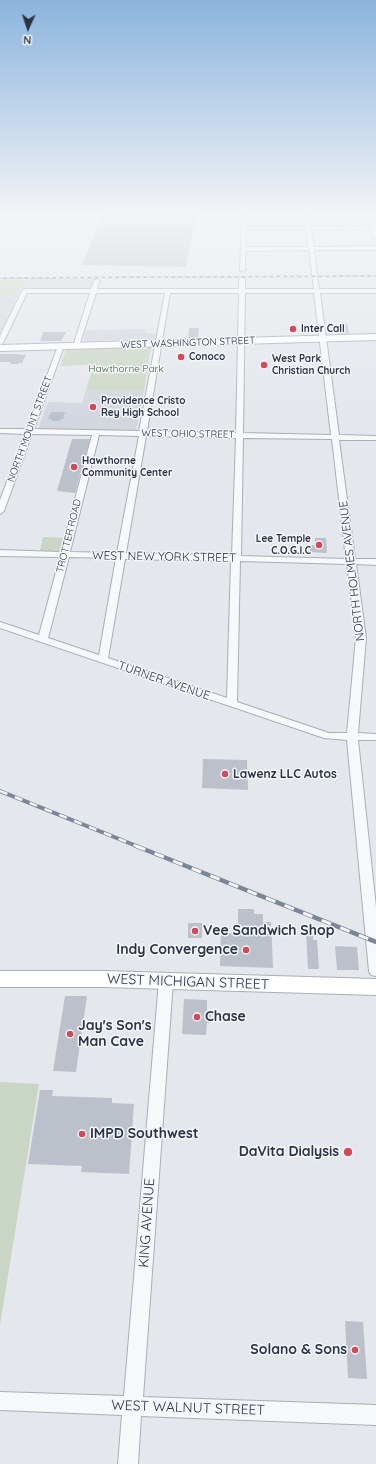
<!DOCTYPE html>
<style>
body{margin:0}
#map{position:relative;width:376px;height:1464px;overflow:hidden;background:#e4e7ec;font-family:Quicksand,sans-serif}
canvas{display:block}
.north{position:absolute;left:8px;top:8px;width:40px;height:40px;-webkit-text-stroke:3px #f4f6f9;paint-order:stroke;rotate:183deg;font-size:11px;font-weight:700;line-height:16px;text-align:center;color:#2b3445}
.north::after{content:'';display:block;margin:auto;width:14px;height:18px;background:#2b3445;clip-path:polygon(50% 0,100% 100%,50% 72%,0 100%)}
</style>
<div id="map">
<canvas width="376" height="1464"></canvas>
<div class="north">N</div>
</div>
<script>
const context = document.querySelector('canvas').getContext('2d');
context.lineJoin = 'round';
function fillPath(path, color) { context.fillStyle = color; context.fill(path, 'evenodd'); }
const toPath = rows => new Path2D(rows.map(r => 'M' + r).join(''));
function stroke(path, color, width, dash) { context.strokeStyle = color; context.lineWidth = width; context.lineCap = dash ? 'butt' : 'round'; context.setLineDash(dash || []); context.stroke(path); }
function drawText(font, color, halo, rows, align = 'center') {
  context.font = font + ' Quicksand,sans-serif'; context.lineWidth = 3; context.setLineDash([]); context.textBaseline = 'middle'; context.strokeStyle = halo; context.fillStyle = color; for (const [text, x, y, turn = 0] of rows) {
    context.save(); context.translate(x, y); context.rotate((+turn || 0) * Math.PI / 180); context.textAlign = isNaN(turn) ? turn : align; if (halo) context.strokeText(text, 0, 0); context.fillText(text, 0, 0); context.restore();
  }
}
const built = toPath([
 [95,278,92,289,21,289,0,333,0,279],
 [144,329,147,333,156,333,155,339,84,341,85,330],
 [86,390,144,390,136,431,38,429,48,402,82,403]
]);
const green = toPath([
 [0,280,22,280,24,281,17,296,0,296],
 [151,347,144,390,86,390,93,367,88,365,60,366,66,350],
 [43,537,65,538,61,551,58,552,40,551],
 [0,1082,39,1084,0,1325]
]);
const building = toPath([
 [102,215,196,215,186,267,82,265],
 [347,323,349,333,338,334,336,324],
 [189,328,199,328,198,338,188,338],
 [43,332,66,332,61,341,40,341],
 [0,354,13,354,26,355,22,363,19,363,19,364,10,364,11,362,0,362],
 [51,412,65,412,63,419,61,419,60,421,51,421,52,419,48,419],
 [72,439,90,439,75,493,57,491],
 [315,538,326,538,327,553,310,552,310,545,315,545],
 [203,759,247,760,248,790,202,788],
 [238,909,254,909,254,914,263,914,263,922,271,922,273,968,220,966,221,933,238,934],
 [188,923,202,923,202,938,188,938],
 [306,931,313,932,313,940,317,940,319,969,308,969],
 [335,946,357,947,359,970,337,970],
 [65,996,87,996,76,1072,53,1071],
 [184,999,207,1000,207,1010,211,1010,211,1023,207,1023,206,1035,182,1034],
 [40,1090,53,1090,52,1096,112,1098,112,1103,134,1104,129,1174,81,1172,82,1166,28,1164],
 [345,1321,363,1322,367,1379,348,1378]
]);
const minor = toPath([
 [242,215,246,215,246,227,306,227,305,215,309,215,311,227,376,226,376,230,311,230,314,247,376,246,376,250,314,250,319,289,376,289,376,293,320,293,339,435,376,436,376,440,339,440,355,559,376,559,376,565,356,564,366,638,358,733,376,734,376,740,358,740,376,907,376,976,371,975,369,971,347,740,324,738,0,628,0,622,39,635,60,557,0,556,0,550,61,552,92,435,32,434,4,511,0,514,0,500,25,434,0,433,0,429,27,429,58,346,61,344,64,346,34,429,139,431,165,293,96,293,79,346,76,348,73,346,90,293,27,293,3,343,0,345,0,336,22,291,25,289,91,289,94,281,97,279,100,281,97,289,239,289,239,279,242,277,245,279,245,289,314,289,309,250,245,251,245,270,240,271,242,215],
 [246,230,306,230,308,247,245,247,246,230],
 [170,293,239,293,236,433,147,431,170,293],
 [245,293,314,293,331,435,243,433,245,293],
 [99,435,139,436,117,553,70,552,99,435],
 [146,436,236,438,232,556,126,553,146,436],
 [243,438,332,439,346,559,241,556,243,438],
 [69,557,116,558,99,655,48,638,69,557],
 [125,559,231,561,227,698,108,658,125,559],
 [240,561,347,564,356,638,347,733,329,733,237,702,240,561],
 [166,975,171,977,173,981,143,1397,376,1405,376,1425,141,1416,138,1464,118,1464,122,1415,0,1410,0,1392,124,1396,159,981,161,977,166,975]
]);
const secondary = toPath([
 [367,215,373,215,376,225,376,239,373,237,367,215],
 [0,971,103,971,376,979,376,995,103,987,0,987,0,971]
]);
const primary = toPath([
 [376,334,376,340,0,351,0,345,376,334]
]);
const railFar2 = toPath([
 [0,278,376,276]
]);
const railFar1 = toPath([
 [0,791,139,847]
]);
const rail = toPath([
 [136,846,376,942]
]);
const markers = [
 [293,329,4,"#d1495b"],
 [181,357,4,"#d1495b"],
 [264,365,4,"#d1495b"],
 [93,407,4,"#d1495b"],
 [74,467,4,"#d1495b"],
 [319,545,4,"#d1495b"],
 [225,774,4,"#d1495b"],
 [195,931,4,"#d1495b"],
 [246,950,4,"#d1495b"],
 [197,1017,4,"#d1495b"],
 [70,1034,4,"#d1495b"],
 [82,1134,4,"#d1495b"],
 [348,1152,5,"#d1495b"],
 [355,1350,4,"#d1495b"]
];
const farPoinames = [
 ["Inter Call",301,329],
 ["Conoco",189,357],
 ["West Park",272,359],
 ["Christian Church",272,371],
 ["Providence Cristo",101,401],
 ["Rey High School",101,413],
 ["Hawthorne",82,461],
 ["Community Center",82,473],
 ["Lee Temple",311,539,"right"],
 ["C.O.G.I.C",311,551,"right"]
];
const farStreetnames = [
 ["WEST WASHINGTON STREET",188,343,-2],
 ["NORTH MOUNT STREET",30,429,-70],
 ["WEST OHIO STREET",188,434,1],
 ["TROTTER ROAD",69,536,-76]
];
const farParknames = [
 ["Hawthorne Park",126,369]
];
const streetNames = [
 ["WEST NEW YORK STREET",164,557,1],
 ["NORTH HOLMES AVENUE",352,571,-97],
 ["TURNER AVENUE",164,681,19]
];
const poiNames = [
 ["Lawenz LLC Autos",233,774]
];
const nearPoinames = [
 ["Vee Sandwich Shop",203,931],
 ["Indy Convergence",238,950,"right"],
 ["Chase",205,1017],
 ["Jay's Son's",78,1026],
 ["Man Cave",78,1042],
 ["IMPD Southwest",90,1134],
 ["DaVita Dialysis",339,1152,"right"],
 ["Solano & Sons",347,1350,"right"]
];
const nearStreetnames = [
 ["WEST MICHIGAN STREET",188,982,2],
 ["KING AVENUE",147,1223,-86],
 ["WEST WALNUT STREET",188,1408,2]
];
fillPath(built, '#d2d6de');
fillPath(green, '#c9d6c5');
fillPath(building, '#bbc0ca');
stroke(minor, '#a9aeb7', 2);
stroke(secondary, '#a9aeb7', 2);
stroke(primary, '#a3abb8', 2);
fillPath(minor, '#f7f8fa');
fillPath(secondary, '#fff');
fillPath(primary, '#fff');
stroke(railFar2, '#7d8696', 1.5);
stroke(railFar1, '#7d8696', 4);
stroke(rail, '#7d8696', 4.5);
stroke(railFar2, '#f4f6f9', 1, [3.5]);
stroke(railFar1, '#f4f6f9', 2.5, [8]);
stroke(rail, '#f4f6f9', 3, [10]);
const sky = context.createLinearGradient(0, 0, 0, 420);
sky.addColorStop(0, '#8bb4dd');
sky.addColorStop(0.51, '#f3f4f6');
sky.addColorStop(1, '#f3f4f600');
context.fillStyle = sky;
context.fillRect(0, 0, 376, 420);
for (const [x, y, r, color] of markers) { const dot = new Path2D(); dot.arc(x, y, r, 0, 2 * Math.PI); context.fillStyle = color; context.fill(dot); stroke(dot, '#f4f6f9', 1.5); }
drawText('bold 10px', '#2b3445', '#f4f6f9', farPoinames, 'left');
drawText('10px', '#2b3445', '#f4f6f9', farStreetnames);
drawText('10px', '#3f6138', '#f4f6f9', farParknames);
drawText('12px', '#2b3445', '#f4f6f9', streetNames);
drawText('bold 12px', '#2b3445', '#f4f6f9', poiNames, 'left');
drawText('bold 14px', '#2b3445', '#f4f6f9', nearPoinames, 'left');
drawText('14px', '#2b3445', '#f4f6f9', nearStreetnames);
</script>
